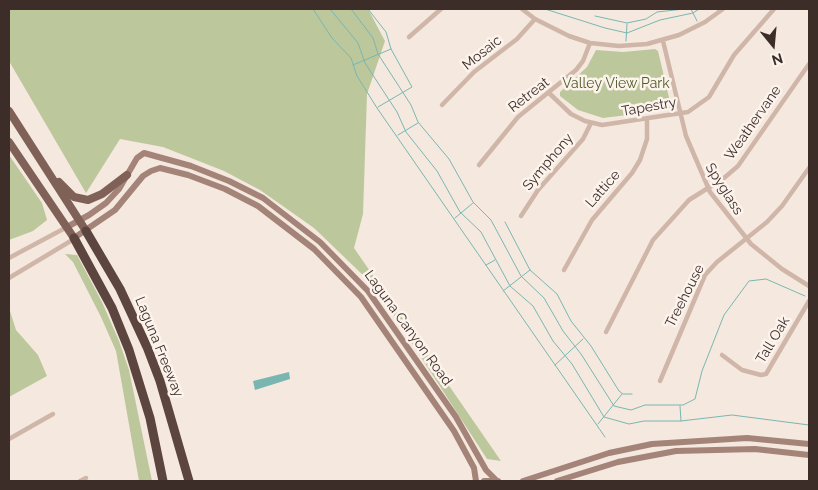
<!DOCTYPE html>
<style>
body{margin:0}
#map{position:relative;width:818px;height:490px;overflow:hidden;background:#f5e8de;font-family:Raleway,sans-serif}
canvas{display:block}
.frame{position:absolute;inset:0;border:10px solid #3c2d29;pointer-events:none}
.north{position:absolute;left:748px;top:20px;width:50px;height:50px;-webkit-text-stroke:4px #fcf3ec;paint-order:stroke;rotate:163deg;font-size:14px;font-weight:700;line-height:20px;text-align:center;color:#3c2d29}
.north::after{content:'';display:block;margin:auto;width:18px;height:22px;background:#3c2d29;clip-path:polygon(50% 0,100% 100%,50% 72%,0 100%)}
</style>
<div id="map">
<canvas width="818" height="490"></canvas>
<div class="frame"></div>
<div class="north">N</div>
</div>
<script>
const context = document.querySelector('canvas').getContext('2d');
context.lineJoin = 'round';
function fillPath(path, color) { context.fillStyle = color; context.fill(path, 'evenodd'); }
const toPath = rows => new Path2D(rows.map(r => 'M' + r).join(''));
function stroke(path, color, width, dash) { context.strokeStyle = color; context.lineWidth = width; context.lineCap = dash ? 'butt' : 'round'; context.setLineDash(dash || []); context.stroke(path); }
function drawText(font, color, halo, rows, align = 'center') {
  context.font = font + ' Raleway,sans-serif'; context.lineWidth = 5; context.setLineDash([]); context.textBaseline = 'middle'; context.strokeStyle = halo; context.fillStyle = color; for (const [text, x, y, turn = 0] of rows) {
    context.save(); context.translate(x, y); context.rotate((+turn || 0) * Math.PI / 180); context.textAlign = isNaN(turn) ? turn : align; if (halo) context.strokeText(text, 0, 0); context.fillText(text, 0, 0); context.restore();
  }
}
const green = toPath([
 [9,9,368,9,385,41,367,94,363,214,354,248,501,461,487,459,393,314,367,279,314,228,260,190,224,171,163,147,120,139,86,193,9,61],
 [655,49,658,51,671,106,668,110,603,118,578,110,560,96,560,92,587,67,596,50,623,52],
 [9,155,42,203,47,220,33,231,9,240],
 [65,254,77,255,102,302,119,341,129,370,152,481,139,481,116,351,101,317,73,262],
 [10,311,16,330,38,355,47,376,9,397]
]);
const water = toPath([
 [289,372,290,379,255,390,253,381]
]);
const stream = toPath([
 [313,9,332,38,351,58,357,76,377,108,605,437],
 [330,9,358,43,365,63,397,112,406,132,437,171,460,212,481,232,510,286,533,306,553,341,572,364,604,417,629,424,644,421,681,421,732,415,809,425],
 [351,9,373,38,378,54,411,105,418,122,449,159,473,202,491,220,521,276,544,298,563,331,581,354,614,406,631,410,645,405,683,405,695,399,702,371,724,315,749,281,766,279,805,296],
 [368,9,386,32,391,49,412,87,378,107],
 [545,9,605,28,627,33,660,20,693,13,699,9],
 [691,9,697,21],
 [595,16,627,23,646,19,657,12,684,9],
 [626,41,627,24],
 [353,65,391,49],
 [398,135,418,123],
 [455,218,473,203],
 [505,222,530,270,557,294,571,321,591,346,619,391,623,394,632,394],
 [486,265,495,260],
 [503,291,530,270],
 [555,365,583,339],
 [680,406,681,421],
 [598,424,622,394]
]);
const minor = toPath([
 [522,9,535,19,569,36,590,43,619,46,647,44,679,35,705,22,723,9],
 [409,37,441,9],
 [663,41,686,136,710,192,751,244,782,269,809,286],
 [549,93,571,114,585,121,602,125,688,112,709,97,734,55,774,9],
 [442,105,474,72,517,39,535,19],
 [479,165,518,117,576,70,583,61,590,43],
 [521,216,538,190,583,139,591,123],
 [9,258,67,227],
 [564,270,592,220,632,173,640,160,647,139,647,119],
 [9,278,74,239],
 [606,332,653,240,689,200,724,178,738,166,809,64],
 [722,355,742,370,761,375,766,374,809,301],
 [660,381,705,275,717,262,767,222,782,206,809,168],
 [9,439,53,414],
 [80,481,86,478]
]);
const secondary = toPath([
 [67,227,89,215,106,203,119,189,137,158,144,153,191,166,229,181,263,198,320,242,368,291,456,417,486,470,497,481],
 [74,238,115,210,143,176,151,171,160,168,188,175,225,189,258,206,314,249,361,297,454,431,474,468,476,481],
 [484,481,498,481],
 [523,481,609,453,652,444,747,438,809,444],
 [557,481,618,462,676,451,755,449,809,455]
]);
const primary = toPath([
 [9,111,86,231],
 [9,142,74,238],
 [59,182,74,197,88,200,102,194,127,175]
]);
const motorway = toPath([
 [86,231,120,289,147,347,160,381,189,481],
 [74,238,112,308,129,350,150,418,163,481]
]);
const streetNames = [
 ["Mosaic",482,53,-39],
 ["Retreat",529,95,-38],
 ["Tapestry",649,107,-10],
 ["Weathervane",753,123,-55],
 ["Symphony",548,162,-50],
 ["Lattice",603,189,-49],
 ["Spyglass",724,189,58],
 ["Treehouse",685,296,-63],
 ["Laguna Canyon Road",408,328,54],
 ["Tall Oak",773,340,-59],
 ["Laguna Freeway",159,347,68]
];
const parkNames = [
 ["Valley View Park",616,84]
];
fillPath(green, '#bdc79c');
fillPath(water, '#79b6b2');
stroke(stream, '#79b6b2', 1);
stroke(minor, '#cfb6a8', 4.5);
stroke(secondary, '#a48479', 6);
stroke(primary, '#7f6158', 8);
stroke(motorway, '#5d453f', 9);
drawText('14px', '#3c2d29', '#fcf3ec', streetNames);
drawText('14px', '#505d2a', '#fcf3ec', parkNames);
</script>
